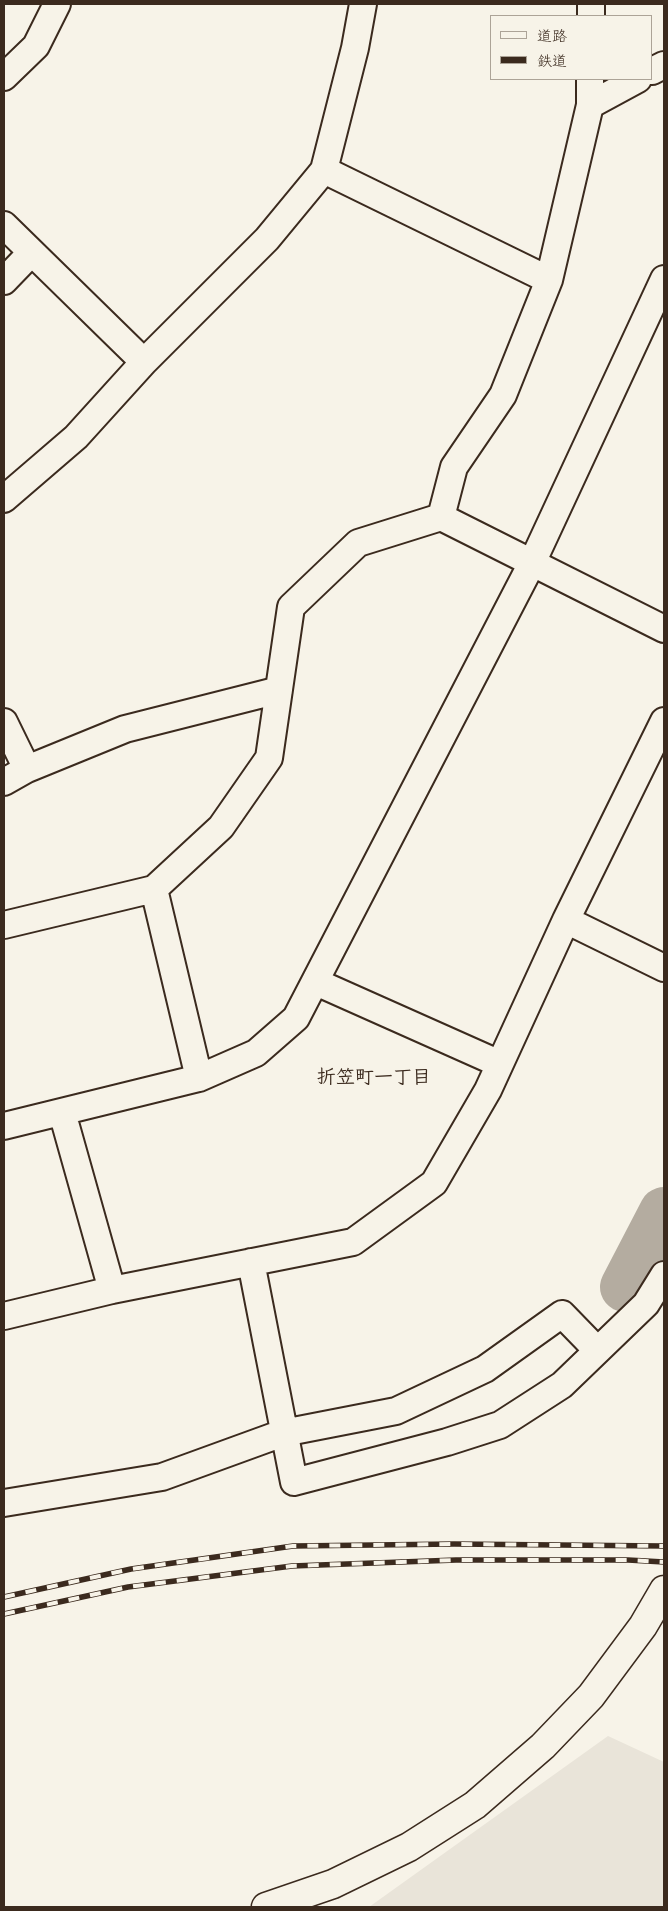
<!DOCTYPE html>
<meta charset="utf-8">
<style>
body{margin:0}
#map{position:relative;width:668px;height:1911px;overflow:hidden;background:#f7f3e8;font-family:"Balsamiq Sans","Klee One",sans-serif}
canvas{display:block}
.frame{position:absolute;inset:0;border:5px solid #3b2a1e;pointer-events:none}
.legend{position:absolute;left:490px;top:15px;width:162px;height:65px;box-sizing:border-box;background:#f7f3e8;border:1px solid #aca397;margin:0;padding:6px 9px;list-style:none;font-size:15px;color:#3b2a1e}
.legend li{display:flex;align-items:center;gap:10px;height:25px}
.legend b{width:25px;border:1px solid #aca397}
</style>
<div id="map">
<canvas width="668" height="1911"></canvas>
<div class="frame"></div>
<ul class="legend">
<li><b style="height:6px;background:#f7f3e8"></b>道路</li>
<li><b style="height:6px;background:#3b2a1e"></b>鉄道</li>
</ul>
</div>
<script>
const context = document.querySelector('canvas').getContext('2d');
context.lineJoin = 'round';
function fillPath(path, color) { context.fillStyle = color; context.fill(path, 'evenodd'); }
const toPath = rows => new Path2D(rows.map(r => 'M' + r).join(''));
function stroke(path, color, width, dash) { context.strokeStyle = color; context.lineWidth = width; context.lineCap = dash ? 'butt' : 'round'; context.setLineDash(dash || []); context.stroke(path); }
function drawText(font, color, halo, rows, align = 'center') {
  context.font = font + ' "Balsamiq Sans","Klee One",sans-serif'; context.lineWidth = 4.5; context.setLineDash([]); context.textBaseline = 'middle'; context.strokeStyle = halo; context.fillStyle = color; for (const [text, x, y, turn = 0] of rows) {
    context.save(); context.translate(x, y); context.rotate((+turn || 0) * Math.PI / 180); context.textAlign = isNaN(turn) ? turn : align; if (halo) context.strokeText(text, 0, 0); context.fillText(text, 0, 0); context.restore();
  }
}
const built = toPath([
 [608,1736,664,1762,664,1907,369,1907]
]);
const river = toPath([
 [625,1287,664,1212]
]);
const minor = toPath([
 [591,16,591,4],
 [652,71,664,65],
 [4,77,36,46,57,4],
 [590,105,638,79],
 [324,170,549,280],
 [4,225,144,362],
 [4,281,31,253],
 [4,499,76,437,144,362,267,239,324,170,355,48,363,4],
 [441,517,664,629],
 [4,722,27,769],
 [4,782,27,769,125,729,279,690],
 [154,889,199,1078],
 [566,920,664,968],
 [4,925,154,889,221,827,269,758,291,607,358,543,441,517,454,467,503,395,549,280,590,105,590,79],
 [316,982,500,1064],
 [62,1112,112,1290],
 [4,1126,199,1078,256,1053,296,1018,532,563,664,279],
 [251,1262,294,1482,447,1442,500,1425,562,1385,646,1304,664,1275],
 [4,1316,112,1290,353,1242,434,1183,488,1090,566,920,664,721],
 [4,1503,162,1477,283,1433,396,1411,485,1369,562,1314,597,1350]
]);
const tertiary = toPath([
 [266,1907,333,1884,409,1847,475,1805,543,1746,591,1696,643,1626,664,1590]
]);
const rail = toPath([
 [4,1597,131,1569,293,1546,454,1544,664,1546],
 [4,1614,128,1587,292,1566,456,1560,628,1560,664,1562]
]);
const neighbourhoodNames = [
 ["折笠町一丁目",374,1078]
];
fillPath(built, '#e9e4d9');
stroke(river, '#b4aca0', 50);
stroke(minor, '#3b2a1e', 30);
stroke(tertiary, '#3b2a1e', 31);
stroke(minor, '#f7f3e8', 26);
stroke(tertiary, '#f7f3e8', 28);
stroke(rail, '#3b2a1e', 5.5);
stroke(rail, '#f7f3e8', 4, [11]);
drawText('bold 19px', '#3b2a1e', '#f7f3e8', neighbourhoodNames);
</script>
